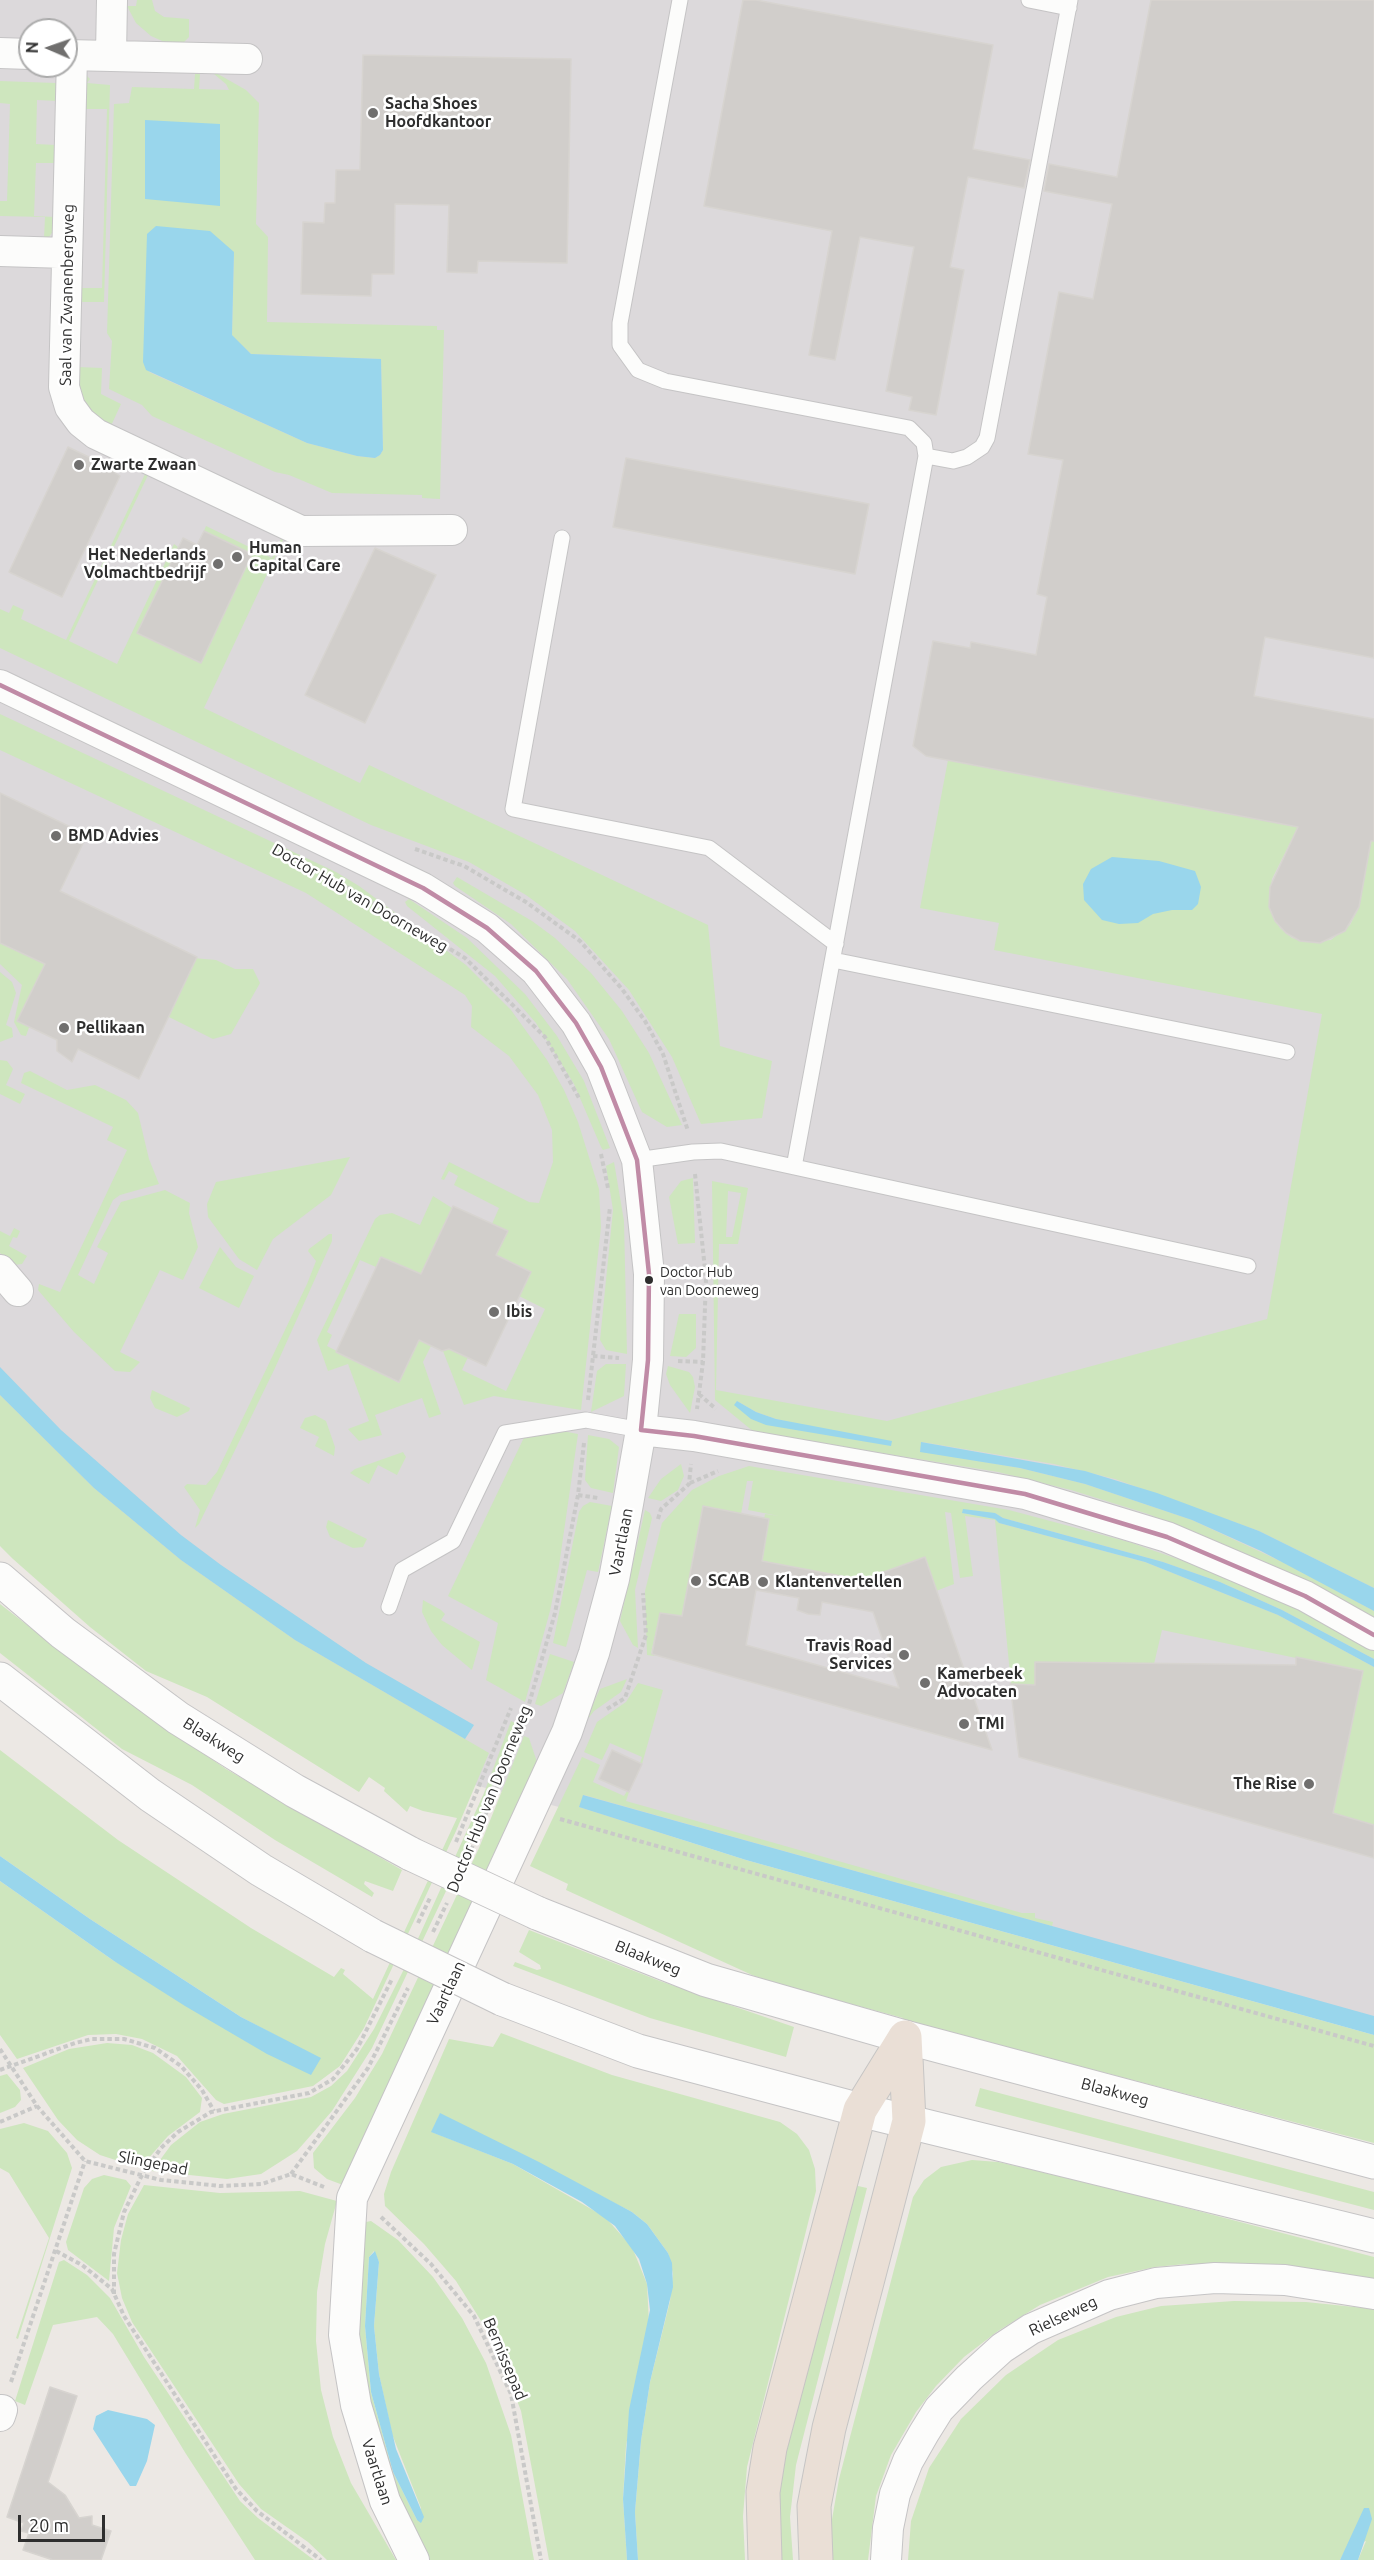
<!DOCTYPE html>
<style>
body{margin:0}
#map{position:relative;width:1374px;height:2560px;overflow:hidden;background:#ece8e4;font-family:Ubuntu,sans-serif}
canvas{display:block}
.north{position:absolute;left:18px;top:18px;width:60px;height:60px;box-sizing:border-box;background:#fff;border:2px solid #ababab;border-radius:50%;rotate:272deg;font-size:16px;font-weight:700;line-height:24px;text-align:center;color:#2e2e2e}
.north::after{content:'';display:block;margin:auto;width:21px;height:27px;background:#706f6e;clip-path:polygon(50% 0,100% 100%,50% 72%,0 100%)}
.scale{position:absolute;left:18px;top:2515px;width:87px;height:27px;box-sizing:border-box;border:3px solid #2e2e2e;border-top:0;padding-left:8px;font-size:18px;line-height:21px;white-space:nowrap;color:#2e2e2e;-webkit-text-stroke:4px #fff;paint-order:stroke}
</style>
<div id="map">
<canvas width="1374" height="2560"></canvas>
<div class="north">N</div>
<div class="scale">20 m</div>
</div>
<script>
const context = document.querySelector('canvas').getContext('2d');
context.lineJoin = 'round';
function fillPath(path, color) { context.fillStyle = color; context.fill(path, 'evenodd'); }
const toPath = rows => new Path2D(rows.map(r => 'M' + r).join(''));
function stroke(path, color, width, dash) { context.strokeStyle = color; context.lineWidth = width; context.lineCap = dash ? 'butt' : 'round'; context.setLineDash(dash || []); context.stroke(path); }
function drawText(font, color, halo, rows, align = 'center') {
  context.font = font + ' Ubuntu,sans-serif'; context.lineWidth = 5; context.setLineDash([]); context.textBaseline = 'middle'; context.strokeStyle = halo; context.fillStyle = color; for (const [text, x, y, turn = 0] of rows) {
    context.save(); context.translate(x, y); context.rotate((+turn || 0) * Math.PI / 180); context.textAlign = isNaN(turn) ? turn : align; if (halo) context.strokeText(text, 0, 0); context.fillText(text, 0, 0); context.restore();
  }
}
const industrial = toPath([
 [0,0,1374,0,1374,2019,436,1775,74,1485,0,1403],
 [30,30,66,30,66,66,30,66]
]);
const green = toPath([
 [137,0,152,0,155,11,164,17,189,19,189,37,182,44,169,44,151,36,136,23,127,6,136,6],
 [195,74,200,74,199,89,229,90,226,84,214,74,218,74,246,90,259,103,256,224,268,237,267,322,437,326,437,330,444,330,440,499,422,498,422,495,332,493,289,475,275,472,152,416,142,405,109,389,112,341,107,333,114,104,129,103,132,87,194,89],
 [234,252,232,336,251,354,381,359,383,450,380,455,375,458,357,456,307,443,149,372],
 [87,76,90,79,87,83,110,85,104,302,82,302,82,288,102,288,107,109,79,109,83,80],
 [0,81,56,83,58,101,37,100,36,144,56,145,56,163,36,163,34,216,55,217,54,230,49,237,44,238,45,217,0,216,0,201,7,201,10,104,0,103],
 [77,367,102,368,101,394,121,404,110,428,95,418,80,396],
 [146,472,149,473,69,641,117,664,174,544,178,547,138,633,252,554,204,531,206,526,272,558,282,537,284,538,204,708,360,783,369,765,708,925,720,1046,772,1061,762,1118,701,1124,672,1057,629,990,575,931,526,895,469,862,371,825,0,648,0,609,9,613,13,605,24,610,21,619,66,640],
 [0,714,336,872,359,886,466,965,511,1010,547,1060,564,1090,578,1122,599,1189,601,1227,581,1410,494,1396,464,1405,443,1351,449,1349,468,1357,462,1370,506,1391,545,1309,519,1296,531,1272,495,1255,492,1224,499,1208,454,1185,458,1176,449,1171,444,1180,441,1179,449,1162,529,1202,539,1203,553,1162,552,1130,538,1095,509,1056,471,1027,472,1006,465,995,306,893,0,750],
 [948,760,1298,827,1272,879,1269,899,1272,914,1280,928,1292,938,1308,942,1331,940,1350,925,1359,907,1371,841,1374,841,1374,1588,1259,1531,1115,1479,1054,1464,922,1442,920,1451,1020,1468,1085,1484,1192,1520,1295,1568,1374,1611,1374,1618,1270,1564,1148,1514,1071,1490,998,1472,754,1432,715,1400,712,1181,748,1188,738,1244,719,1244,716,1390,887,1421,1267,1319,1322,1014,994,950,999,923,920,908],
 [728,1191,741,1193,732,1237,726,1237],
 [737,1401,756,1412,776,1419,891,1445,751,1419],
 [457,877,532,921,555,938,591,973,622,1011,649,1053,682,1125,667,1127,642,1112,609,1039,567,979,511,924,455,886,453,883],
 [409,899,467,938,525,994,557,1036,584,1081,610,1148,603,1150,601,1147,574,1084,536,1023,495,976,407,906,405,902],
 [0,938,55,952,26,1036,21,1035,14,1022,22,985,0,964],
 [193,958,216,960,235,969,253,969,260,983,231,1034,213,1039,165,1015],
 [0,972,12,982,16,993,6,1025,12,1028,13,1037,0,1042],
 [0,1060,7,1061,13,1069,6,1085,25,1094,20,1104,0,1094],
 [30,1071,67,1090,95,1085,126,1100,138,1113,149,1159,159,1184,120,1195,113,1200,78,1275,94,1284,108,1253,97,1247,121,1202,165,1190,190,1203,189,1213,198,1247,183,1280,160,1270,120,1352,140,1362,130,1372,115,1371,74,1332,38,1290,39,1284,60,1292,127,1150,107,1140,113,1127,21,1083,24,1073],
 [350,1157,331,1195,273,1239,257,1270,239,1259,208,1217,207,1204,216,1182],
 [614,1162,624,1221,627,1354,606,1350,600,1340,613,1210,606,1166],
 [693,1178,695,1243,678,1244,669,1197,681,1181],
 [433,1196,452,1208,420,1275,380,1257,376,1267,360,1260,327,1332,332,1335,327,1346,399,1383,421,1335,429,1338,431,1346,423,1362,441,1414,429,1418,422,1398,375,1415,382,1435,359,1441,348,1429,369,1421,348,1364,328,1371,317,1340,375,1219,380,1215,392,1213,420,1225],
 [14,1228,20,1231,17,1238,13,1237,9,1246,27,1256,22,1264,14,1265,0,1253,0,1231,10,1236],
 [329,1234,332,1234,332,1241,275,1368,199,1524,195,1528,200,1510,184,1487,187,1484,206,1485,217,1472,307,1284,316,1261,308,1251,309,1249],
 [220,1247,236,1267,254,1276,239,1308,199,1288],
 [679,1314,696,1314,696,1348,686,1357,670,1356],
 [606,1364,626,1364,624,1396,591,1412,597,1371],
 [668,1366,689,1372,693,1377,695,1387,690,1413,670,1385,666,1374],
 [152,1390,190,1408,189,1411,177,1417,155,1408,150,1398],
 [0,1395,94,1488,181,1560,295,1640,489,1753,456,1831,364,2028,340,2066,313,2086,224,2104,216,2100,177,2056,142,2039,116,2034,88,2035,17,2059,0,2035,0,1881,114,1961,320,2059,241,2017,90,1919,0,1856,0,1750,118,1840,251,1928,334,1977,341,1968,345,1970,343,1974,373,1999,457,1818,423,1811,410,1806,407,1812,384,1791,385,1788,369,1777,359,1792,207,1697,146,1671,90,1627,13,1559,0,1546],
 [315,1415,326,1421,335,1447,334,1456,315,1446,319,1437,300,1428,305,1418],
 [530,1425,578,1434,559,1566,550,1611,525,1702,486,1680,498,1623,448,1596],
 [588,1435,609,1439,619,1447,613,1493,591,1488,585,1480],
 [403,1452,406,1457,397,1475,378,1465,369,1484,350,1473,355,1469],
 [681,1464,684,1476,678,1490,661,1501,648,1498,661,1479],
 [749,1466,1009,1510,1129,1542,1212,1571,1292,1606,1374,1648,1374,1659,1282,1610,1220,1582,1163,1562,1003,1518,995,1513,962,1513,996,1519,999,1523,1145,1562,1278,1615,1374,1667,1374,1825,1333,1813,1296,1658,1162,1630,1154,1664,1035,1685,1011,1684,995,1520,965,1516,973,1576,960,1578,951,1513,945,1512,954,1584,936,1591,868,1581,756,1560,765,1514,779,1516,748,1510,753,1481,747,1481,741,1514,683,1617,660,1613,651,1653,655,1656,647,1655,645,1591,662,1523,692,1490,719,1476],
 [590,1502,612,1506,598,1572,587,1570,566,1647,553,1643,579,1512,583,1506],
 [645,1510,650,1513,652,1518,635,1590,638,1648,633,1645,620,1621],
 [328,1520,367,1539,363,1547,353,1548,330,1537,326,1527],
 [423,1600,441,1610,445,1614,441,1620,480,1642,472,1670,442,1645,431,1631,422,1612],
 [0,1604,110,1689,226,1769,402,1870,393,1891,365,1881,364,1884,374,1893,372,1897,275,1840,192,1785,122,1749,0,1653],
 [550,1654,574,1662,563,1693,541,1706,535,1704],
 [627,1679,621,1692,594,1711,584,1724,600,1689],
 [638,1683,663,1690,642,1764,640,1763,642,1757,610,1743,602,1760,584,1752,597,1722,626,1702],
 [511,1721,517,1724,471,1838,372,2048,332,2111,297,2151,261,2174,227,2179,152,2171,171,2145,200,2122,223,2114,311,2097,331,2086,347,2071,374,2029,407,1963,484,1793],
 [524,1736,529,1738,537,1762,343,2185,327,2179,314,2168,313,2153,355,2098,382,2054,479,1848],
 [582,1757,600,1765,593,1782,624,1796,627,1791,629,1792,626,1801,1022,1913,1035,1913,1035,1918,1053,1922,1052,1926,584,1795,579,1807,746,1860,1374,2035,1374,2143,903,2020,903,2018,781,1985,752,1975,566,1890,568,1884,530,1866],
 [529,1930,660,1981,794,2027,786,2057,650,2018,513,1966,515,1962,537,1970,541,1969,540,1965,519,1952],
 [501,2033,612,2075,780,2122,797,2134,809,2150,815,2169,816,2191,747,2467,743,2516,745,2560,638,2560,635,2512,641,2441,650,2382,670,2301,673,2274,668,2253,647,2224,632,2212,440,2114,432,2132,513,2164,605,2217,632,2247,647,2284,649,2323,626,2446,623,2499,627,2560,549,2560,521,2411,495,2343,456,2281,424,2244,385,2206,384,2194,391,2172,449,2039,493,2047],
 [107,2043,132,2045,153,2053,186,2077,202,2098,200,2112,168,2136,140,2168,100,2155,77,2140,58,2120,23,2068,69,2049],
 [7,2074,20,2090,21,2100,15,2107,0,2113,0,2076],
 [980,2088,1374,2192,1374,2210,975,2106],
 [24,2123,48,2131,67,2153,72,2168,18,2339,16,2338,49,2238,9,2173,0,2168,0,2129],
 [972,2160,998,2162,1091,2183,1374,2257,1374,2281,1323,2270,1272,2264,1185,2264,1155,2267,1108,2277,1040,2305,998,2331,964,2357,936,2386,916,2412,891,2455,876,2496,868,2560,830,2560,831,2525,839,2479,913,2197,924,2180,941,2167],
 [104,2175,126,2180,131,2186,114,2228,109,2281,68,2250,66,2242,84,2188,92,2179],
 [849,2184,867,2188,796,2465,790,2517,793,2560,773,2560,772,2492],
 [144,2185,220,2193,300,2191,337,2201,325,2244,317,2292,316,2341,321,2390,333,2437,351,2483,396,2560,327,2560,308,2542,261,2509,239,2484,132,2322,122,2298,117,2273,121,2240,128,2214],
 [371,2221,398,2240,433,2277,462,2318,486,2363,511,2435,534,2560,428,2560,399,2508,357,2359,364,2230,366,2222],
 [374,2251,379,2262,374,2326,379,2374,392,2434,421,2508,417,2520,393,2472,371,2392,365,2326,369,2257],
 [64,2260,87,2275,110,2298,144,2357,240,2501,258,2518,314,2560,255,2560,186,2454,113,2334,97,2317,53,2325,25,2405,15,2401,59,2262],
 [1234,2301,1306,2302,1374,2309,1374,2560,1358,2560,1366,2541,1346,2549,1340,2560,908,2560,911,2521,929,2468,961,2419,1006,2375,1058,2340,1116,2317,1161,2306]
]);
const water = toPath([
 [145,120,220,124,220,206,145,199],
 [156,226,210,231,234,252,232,335,251,354,381,359,383,450,380,455,375,458,357,456,307,443,146,370,143,362,147,234],
 [1112,857,1159,861,1195,871,1201,887,1198,904,1192,910,1172,910,1153,914,1138,923,1119,924,1102,920,1084,900,1083,884,1091,869],
 [0,1367,61,1430,181,1535,221,1565,366,1663,474,1725,465,1739,295,1640,181,1560,94,1488,0,1395],
 [737,1401,756,1412,776,1419,892,1441,891,1446,766,1425,751,1419,734,1405],
 [921,1442,1085,1471,1157,1493,1259,1531,1374,1588,1374,1611,1261,1551,1192,1520,1085,1484,1020,1468,920,1452],
 [963,1509,995,1513,1003,1518,1163,1562,1220,1582,1282,1610,1374,1659,1374,1667,1278,1615,1145,1562,999,1523,995,1519,962,1513],
 [583,1795,1374,2016,1374,2035,746,1860,579,1807],
 [0,1856,90,1919,241,2017,321,2058,311,2075,267,2054,185,2006,114,1961,0,1881],
 [440,2113,539,2162,632,2212,647,2224,668,2253,672,2263,673,2287,650,2382,641,2441,635,2512,638,2560,627,2560,623,2499,629,2410,650,2310,647,2284,639,2259,615,2226,582,2202,513,2164,431,2132],
 [375,2251,379,2262,374,2326,379,2374,396,2449,424,2517,421,2523,417,2520,393,2472,371,2392,365,2326,369,2257],
 [108,2410,147,2419,155,2425,147,2461,136,2486,130,2486,93,2429,96,2416],
 [1364,2508,1369,2508,1372,2519,1358,2560,1340,2560]
]);
const building = toPath([
 [743,0,756,0,993,45,973,149,1030,160,1024,188,968,177,950,267,964,270,936,415,909,410,912,397,886,391,914,247,860,237,835,360,809,355,832,231,704,206,743,0],
 [1151,0,1374,0,1374,658,1265,637,1254,696,1374,719,1374,841,1371,841,1359,907,1345,931,1320,943,1300,941,1286,933,1275,921,1269,907,1270,887,1298,827,926,756,913,746,933,641,970,648,971,642,1036,655,1047,597,1037,594,1063,460,1028,454,1059,292,1093,299,1112,204,1044,191,1049,164,1117,177,1151,0],
 [363,55,571,59,567,263,478,261,477,273,447,272,449,205,395,204,394,274,372,274,371,296,301,294,303,222,324,223,325,203,335,203,336,170,360,170,363,55],
 [68,447,99,462,120,476,62,597,9,572,68,447],
 [626,458,869,504,855,574,613,527,626,458],
 [204,531,252,554,201,663,137,633,183,538,197,545,204,531],
 [375,548,436,575,365,723,305,695,375,548],
 [0,793,87,835,60,891,197,957,139,1079,78,1049,72,1062,57,1051,57,1040,17,1021,45,964,0,943,0,793],
 [453,1206,508,1231,496,1255,531,1272,486,1366,449,1349,442,1351,419,1340,399,1382,336,1352,381,1257,421,1274,453,1206],
 [703,1506,769,1519,762,1561,862,1580,925,1557,992,1750,652,1654,660,1613,682,1616,703,1506],
 [756,1590,799,1598,797,1610,808,1614,820,1615,822,1602,873,1612,899,1688,746,1645,756,1590],
 [1296,1657,1363,1671,1333,1813,1374,1825,1374,1858,1019,1757,1010,1684,1035,1685,1035,1662,1296,1665,1296,1657],
 [612,1750,642,1764,629,1792,599,1779,612,1750],
 [50,2387,77,2396,48,2482,65,2495,79,2518,92,2516,92,2525,111,2531,101,2560,53,2560,23,2550,29,2533,21,2531,24,2523,7,2517,50,2387]
]);
const path = toPath([
 [415,849,464,866,526,902,580,941,622,989,645,1021,663,1054,688,1131],
 [347,887,465,958,545,1037,579,1098],
 [601,1154,608,1188],
 [695,1174,706,1279,703,1362,697,1409],
 [593,1356,619,1358],
 [678,1361,703,1362],
 [699,1394,716,1409],
 [588,1400,610,1207],
 [690,1483,718,1471],
 [578,1495,598,1498],
 [658,1519,661,1509,689,1484,691,1464],
 [607,1709,625,1698,646,1635,643,1593],
 [560,1819,1374,2046],
 [456,1842,511,1708],
 [471,1850,525,1718,555,1613,578,1495,584,1443],
 [418,1923,430,1898],
 [433,1932,447,1903],
 [0,2049,37,2106,85,2161,161,2180,220,2186,262,2184,291,2174,324,2187],
 [0,2070,75,2043,92,2039,124,2039,155,2048,181,2066,202,2090,214,2111],
 [0,2122,37,2106],
 [291,2174,368,2068,408,1988],
 [381,2217,431,2264,474,2316,511,2394,541,2560],
 [56,2251,82,2265,112,2289,124,2316,236,2489,257,2511,321,2560],
 [114,2294,114,2254,124,2212,142,2175,161,2148,178,2132,211,2112,309,2093,333,2079,357,2049,392,1979],
 [11,2382,85,2161]
]);
const service = toPath([
 [680,0,620,323,620,345,638,370,665,381,909,428,924,443,926,456,794,1167],
 [1029,0,1069,8],
 [926,456,953,461,967,457,982,447,987,438,1070,0],
 [562,538,513,809,709,848,836,944],
 [833,960,1287,1052],
 [637,1160,693,1152,721,1151,1248,1266],
 [389,1607,402,1570,453,1541,505,1433,586,1420,641,1430]
]);
const minor = toPath([
 [0,53,30,54],
 [66,55,247,59],
 [111,55,112,0],
 [72,56,64,387,70,407,81,422,96,434,301,531,452,530],
 [0,251,67,253],
 [0,685,423,888,487,928,536,971,576,1023,601,1067,637,1160,649,1274,648,1360,641,1430,628,1504,614,1579,594,1653,567,1732,352,2198,344,2335,356,2405,385,2501,414,2560],
 [0,1270,18,1291],
 [641,1430,694,1436,1025,1494,1167,1537,1305,1596,1374,1635],
 [0,2416,2,2410],
 [886,2560,888,2528,895,2494,908,2461,924,2433,939,2409,969,2378,1002,2348,1031,2329,1109,2295,1156,2283,1215,2278,1285,2280,1374,2294]
]);
const secondary = toPath([
 [0,1579,63,1633,178,1718,295,1791,411,1854],
 [0,1679,150,1795,261,1870,373,1936],
 [537,1913,706,1980,905,2037,1374,2162],
 [502,1999,638,2051,860,2110,1374,2236]
]);
const motorway = toPath([
 [765,2560,763,2492,770,2448,860,2110,905,2037],
 [816,2560,814,2506,829,2428,909,2121,905,2037]
]);
const secondaryBridge = toPath([
 [411,1854,537,1913],
 [373,1936,502,1999]
]);
const bus1 = toPath([
 [0,685,423,888,487,928,536,971,576,1023,601,1067,637,1160,649,1274,648,1360,641,1430],
 [641,1430,694,1436,1025,1494,1167,1537,1305,1596,1374,1635]
]);
const markers = [
 [373,113,6,"#706f6e"],
 [79,465,6,"#706f6e"],
 [237,557,6,"#706f6e"],
 [218,564,6,"#706f6e"],
 [56,836,6,"#706f6e"],
 [64,1028,6,"#706f6e"],
 [649,1280,5,"#2e2e2e"],
 [494,1312,6,"#706f6e"],
 [696,1581,6,"#706f6e"],
 [763,1582,6,"#706f6e"],
 [904,1655,6,"#706f6e"],
 [925,1683,6,"#706f6e"],
 [964,1724,6,"#706f6e"],
 [1309,1784,6,"#706f6e"]
];
const busNames = [
 ["Doctor Hub",660,1272],
 ["van Doorneweg",660,1290]
];
const poiNames = [
 ["Sacha Shoes",385,104],
 ["Hoofdkantoor",385,122],
 ["Zwarte Zwaan",91,465],
 ["Human",249,548],
 ["Capital Care",249,566],
 ["Het Nederlands",206,555,"right"],
 ["Volmachtbedrijf",206,573,"right"],
 ["BMD Advies",68,836],
 ["Pellikaan",76,1028],
 ["Ibis",506,1312],
 ["SCAB",708,1581],
 ["Klantenvertellen",775,1582],
 ["Travis Road",892,1646,"right"],
 ["Services",892,1664,"right"],
 ["Kamerbeek",937,1674],
 ["Advocaten",937,1692],
 ["TMI",976,1724],
 ["The Rise",1297,1784,"right"]
];
const streetNames = [
 ["Saal van Zwanenbergweg",67,295,-89],
 ["Doctor Hub van Doorneweg",360,898,30],
 ["Vaartlaan",621,1542,-79],
 ["Blaakweg",214,1740,32],
 ["Doctor Hub van Doorneweg",489,1799,-68],
 ["Blaakweg",648,1958,22],
 ["Vaartlaan",446,1993,-65],
 ["Blaakweg",1115,2092,15],
 ["Slingepad",153,2163,11],
 ["Rielseweg",1063,2316,-25],
 ["Bernissepad",505,2359,67],
 ["Vaartlaan",377,2472,72]
];
fillPath(industrial, '#dcd9db');
fillPath(green, '#cee6be');
fillPath(water, '#99d6ec');
fillPath(building, '#d1cecb');
stroke(building, '#d7d4d0', 1.5);
stroke(service, '#c5c4c5', 17);
stroke(minor, '#c5c4c5', 32);
stroke(secondary, '#c5c4c5', 35);
stroke(motorway, '#c6c5c4', 35);
stroke(path, '#c9c9c8', 4, [4.5, 3]);
stroke(service, '#fcfcfb', 15);
stroke(minor, '#fcfcfb', 30);
stroke(secondary, '#fcfcfb', 33);
stroke(motorway, '#eadfd6', 33);
stroke(secondaryBridge, '#c5c4c5', 35, []);
stroke(secondaryBridge, '#fcfcfb', 33);
stroke(bus1, '#c08ba6', 4.5);
for (const [x, y, r, color] of markers) { const dot = new Path2D(); dot.arc(x, y, r, 0, 2 * Math.PI); context.fillStyle = color; context.fill(dot); stroke(dot, '#fff', 2); }
drawText('14px', '#2e2e2e', '#fff', busNames, 'left');
drawText('bold 16px', '#2e2e2e', '#fff', poiNames, 'left');
drawText('16px', '#2e2e2e', '#fff', streetNames);
</script>
